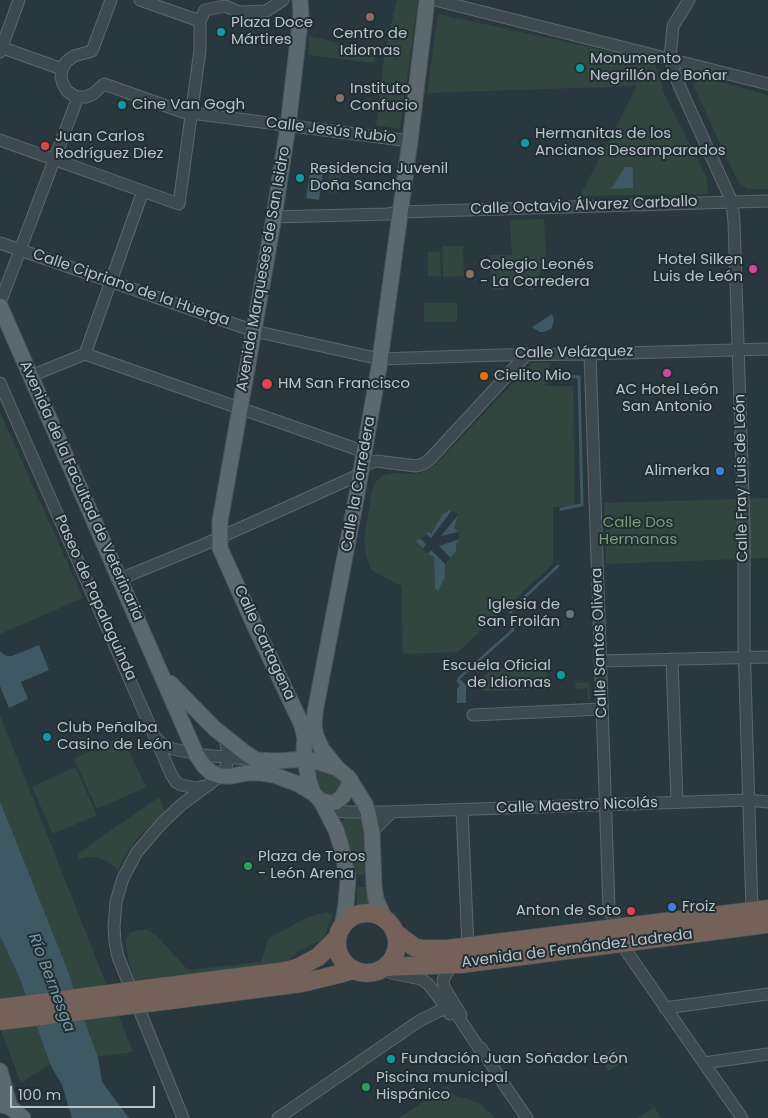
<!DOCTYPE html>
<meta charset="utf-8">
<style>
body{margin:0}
#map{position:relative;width:768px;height:1118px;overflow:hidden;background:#29383e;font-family:Poppins,sans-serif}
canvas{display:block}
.scale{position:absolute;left:10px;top:1086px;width:145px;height:22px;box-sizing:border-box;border:2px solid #b9c4c8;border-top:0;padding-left:6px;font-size:15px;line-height:18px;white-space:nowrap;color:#b9c4c8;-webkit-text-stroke:4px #212e33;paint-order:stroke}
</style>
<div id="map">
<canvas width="768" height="1118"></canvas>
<div class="scale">100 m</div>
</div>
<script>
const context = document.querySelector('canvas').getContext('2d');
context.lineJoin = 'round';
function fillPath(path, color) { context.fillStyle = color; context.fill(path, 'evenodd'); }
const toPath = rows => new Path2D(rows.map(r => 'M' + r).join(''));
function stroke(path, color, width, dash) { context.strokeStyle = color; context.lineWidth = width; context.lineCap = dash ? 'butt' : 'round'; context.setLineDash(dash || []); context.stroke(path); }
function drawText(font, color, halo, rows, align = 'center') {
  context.font = font + ' Poppins,sans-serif'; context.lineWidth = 4; context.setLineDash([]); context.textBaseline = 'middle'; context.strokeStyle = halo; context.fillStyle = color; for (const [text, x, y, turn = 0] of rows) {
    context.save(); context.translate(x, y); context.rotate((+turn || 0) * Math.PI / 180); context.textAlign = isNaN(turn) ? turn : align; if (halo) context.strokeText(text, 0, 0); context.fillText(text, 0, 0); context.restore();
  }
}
const green = toPath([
 [397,0,418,0,400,129,376,125,385,50],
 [438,14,654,61,664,93,707,178,708,194,580,196,637,86,427,93],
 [309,36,377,51,374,63,308,55],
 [701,76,768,95,768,189,748,189,738,182,693,85],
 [330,167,342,168,339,193,327,192],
 [544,219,546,258,532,290,505,278,505,290,492,290,490,255,512,255,510,220],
 [442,246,463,246,464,276,443,277],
 [428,252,440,252,441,276,428,276],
 [424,303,457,303,457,322,424,322],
 [532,363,551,363,545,386,573,386,575,506,553,507,553,564,458,652,403,654,401,586,371,570,366,556,364,539,372,491,375,483,381,476,394,473,418,474,436,464],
 [0,412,83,598,0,634],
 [768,498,768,558,606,564,604,503],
 [494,666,499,668,547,666,548,689,482,691,481,680],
 [589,682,590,698,588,700,587,688,576,689,575,683],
 [0,715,133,1052,98,1057,79,1008,70,976,0,801],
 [122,736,146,787,97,809,74,759],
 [75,767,97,815,53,834,32,787],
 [316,767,328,771,338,777,342,782,343,788,334,797,326,795,320,788,315,777,314,771],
 [159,797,165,811,137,839,122,861,118,871,115,867,102,859,96,857,87,857,79,859,77,854],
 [347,818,362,819,366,821,369,874,355,875,344,831,341,824,343,820],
 [357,887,370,887,373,905,357,906],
 [326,912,332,915,324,939,298,951,286,962,135,982,129,962,125,940,130,933,139,930,147,930,156,935,188,970,261,962,269,938,290,927,303,919],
 [0,936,20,979,50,1064,21,1083,0,1028],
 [615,1047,624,1061,608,1071,599,1057],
 [447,1086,455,1096,465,1098,480,1104,496,1118,399,1118],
 [654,1107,661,1118,638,1118]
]);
const water = toPath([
 [311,165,324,166,319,200,306,198],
 [625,167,633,167,633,188,611,189],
 [552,314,554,321,551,329,544,332,540,332,533,328,532,327],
 [450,510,452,510,458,515,454,528,458,532,460,540,456,543,456,551,445,564,445,577,438,591,435,588,434,557,428,554,416,541,418,539,421,539,428,532,431,534,443,514],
 [39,645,49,670,21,682,28,699,9,708,0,686,0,651,6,656,12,656],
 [459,678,466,685,466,703,457,703,457,689,460,685,456,681],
 [0,801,70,976,76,998,98,1057,102,1082,129,1118,72,1118,62,1085,50,1064,20,979,0,936]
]);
const pier = toPath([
 [452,510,458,515,441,536,458,532,460,539,439,546,451,558,445,564,431,550,428,554,423,549,426,544,421,539,426,534,431,538]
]);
const stream = toPath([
 [561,509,582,505,579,377,568,376],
 [511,612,511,610,558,566],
 [459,678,513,630,512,625]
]);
const minor = toPath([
 [111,0,92,51,74,56,66,62,62,69,61,77,63,84,67,91,73,95,78,97,86,97,93,94,104,84,183,112,410,141],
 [140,0,200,21],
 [435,0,768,84],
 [689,0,673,26,670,58,678,83,732,202,734,222,744,527,744,642,752,911],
 [0,47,62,69],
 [0,52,19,0],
 [0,140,179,204,200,50,200,21,205,10,225,6,239,12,266,11,283,0],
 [274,217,387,214,400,212,768,201],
 [0,243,254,331,380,359,500,355,590,354,768,349],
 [0,303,78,97],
 [85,354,143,191],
 [590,354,609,908,613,919,622,927],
 [31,376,85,354,365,452],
 [0,383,171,774,176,782,181,785,196,788,209,785],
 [362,466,376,461,416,466,423,464,430,459,527,354],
 [120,579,203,545,361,474],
 [672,659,677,802],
 [600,661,768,657],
 [473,715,601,709],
 [156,738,162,744,173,749,203,755,256,760],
 [327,810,348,812,385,812,749,800,768,802],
 [462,810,468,947],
 [372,832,392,812],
 [624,943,627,952,742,1118],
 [453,964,446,974,443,980,444,987,461,1015],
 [391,973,421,979,428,984,437,995,450,1014],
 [665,1008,768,994],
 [481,1048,503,1083,527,1118],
 [704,1063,768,1054],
 [183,1118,118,957,115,942,114,926,116,902,123,878,137,852,162,823,181,805,220,776,226,767,228,757,226,743,223,735],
 [278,1118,419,1021,439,1011,446,1009,452,1011,457,1015,479,1048,485,1054]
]);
const major = toPath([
 [300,0,301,14,288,126,274,217,220,521,220,548,253,622,302,725,305,739,304,750,305,759,309,781,313,793],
 [0,306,196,754,204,766,212,773,220,776,232,776,247,773,261,773,274,775,298,784,313,793,321,801,336,830,341,846,348,879,346,904,342,928],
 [170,683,214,728,244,752,256,760,276,761,305,759,315,761,337,768],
 [321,801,331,803,336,802,343,796,351,781],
 [385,919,376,900,374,885,372,832,368,812,365,804,348,777,337,768,322,749,316,736,314,726,315,712,357,494,379,367,410,141,427,0],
 [0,1071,10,1107],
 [1,1105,10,1107,23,1118]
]);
const highway = toPath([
 '337 943a30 30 0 1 1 60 0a30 30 0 1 1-60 0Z',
 [397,934,414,947,423,949,447,949,768,909],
 [386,967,461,964,768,924],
 [169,986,286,971,299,967,318,957,337,938],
 [171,1000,302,983,343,973,353,970]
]);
const highwayBridge = toPath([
 [0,1008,169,986],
 [0,1021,171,1000]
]);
const markers = [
 [370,17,5,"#8d6e63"],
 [221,32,5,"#0f9aa8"],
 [580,68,5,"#0f9aa8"],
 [340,98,5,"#8d6e63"],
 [122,105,5,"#0f9aa8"],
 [525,143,5,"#0f9aa8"],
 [45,146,5,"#e0444e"],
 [300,178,5,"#0f9aa8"],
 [753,269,5,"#d1479c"],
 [470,274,5,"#8d6e63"],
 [667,373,5,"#d1479c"],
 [484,376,5,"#e8710a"],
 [267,384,6,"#e0444e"],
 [720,471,5,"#3f7fe0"],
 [570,614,5,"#6b7280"],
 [561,675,5,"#0f9aa8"],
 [47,737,5,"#0f9aa8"],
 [248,866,5,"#2e9e5b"],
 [672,907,5,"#3f7fe0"],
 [631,911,5,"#e0444e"],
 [391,1059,5,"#0f9aa8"],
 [366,1087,5,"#2e9e5b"]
];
const poiNames = [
 ["Plaza Doce",231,23],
 ["Mártires",231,40],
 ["Centro de",370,34,"center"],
 ["Idiomas",370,51,"center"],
 ["Monumento",590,59],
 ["Negrillón de Boñar",590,76],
 ["Instituto",350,89],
 ["Confucio",350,106],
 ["Cine Van Gogh",132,105],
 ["Hermanitas de los",535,134],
 ["Ancianos Desamparados",535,151],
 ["Juan Carlos",55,137],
 ["Rodríguez Diez",55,154],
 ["Residencia Juvenil",310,169],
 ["Doña Sancha",310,186],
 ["Hotel Silken",743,260,"right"],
 ["Luis de León",743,277,"right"],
 ["Colegio Leonés",480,265],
 ["- La Corredera",480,282],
 ["Cielito Mio",494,376],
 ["HM San Francisco",278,384],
 ["AC Hotel León",667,390,"center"],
 ["San Antonio",667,407,"center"],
 ["Alimerka",710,471,"right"],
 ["Iglesia de",560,605,"right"],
 ["San Froilán",560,622,"right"],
 ["Escuela Oficial",551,666,"right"],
 ["de Idiomas",551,683,"right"],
 ["Club Peñalba",57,728],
 ["Casino de León",57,745],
 ["Plaza de Toros",258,857],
 ["- León Arena",258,874],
 ["Froiz",682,907],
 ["Anton de Soto",621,911,"right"],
 ["Fundación Juan Soñador León",401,1059],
 ["Piscina municipal",376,1078],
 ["Hispánico",376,1095]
];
const streetNames = [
 ["Calle Jesús Rubio",331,131,7],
 ["Calle Octavio Álvarez Carballo",584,206,-2],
 ["Avenida Marqueses de San Isidro",264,269,-80],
 ["Calle Cipriano de la Huerga",131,288,19],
 ["Calle Velázquez",574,353,-1],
 ["Calle Fray Luis de León",742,478,-91],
 ["Calle la Corredera",359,484,-80],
 ["Avenida de la Facultad de Veterinaria",81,491,66],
 ["Paseo de Papalaguinda",95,598,66],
 ["Calle Cartagena",264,643,65],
 ["Calle Santos Olivera",600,643,-92],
 ["Calle Maestro Nicolás",577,806,-2],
 ["Avenida de Fernández Ladreda",577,949,-7]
];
const parkNames = [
 ["Calle Dos",638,523],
 ["Hermanas",638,540]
];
const waterNames = [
 ["Río Bernesga",51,983,69]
];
fillPath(green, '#30463f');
fillPath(water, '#3e5963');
fillPath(pier, '#29383e');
stroke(stream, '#3e5963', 3);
stroke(minor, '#5a676b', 13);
stroke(major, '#49555a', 17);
stroke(highway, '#475458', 19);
stroke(minor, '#3c494e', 11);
stroke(major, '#5b696e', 15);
stroke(highway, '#73615a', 18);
stroke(highwayBridge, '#475458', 19, []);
stroke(highwayBridge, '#73615a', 18);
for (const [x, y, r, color] of markers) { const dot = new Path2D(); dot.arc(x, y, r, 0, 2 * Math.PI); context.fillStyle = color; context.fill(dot); stroke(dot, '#212e33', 2); }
drawText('15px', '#b9c4c8', '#212e33', poiNames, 'left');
drawText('15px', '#b9c4c8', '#212e33', streetNames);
drawText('15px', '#7d9c7a', '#212e33', parkNames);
drawText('italic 16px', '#7698a3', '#212e33', waterNames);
</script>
